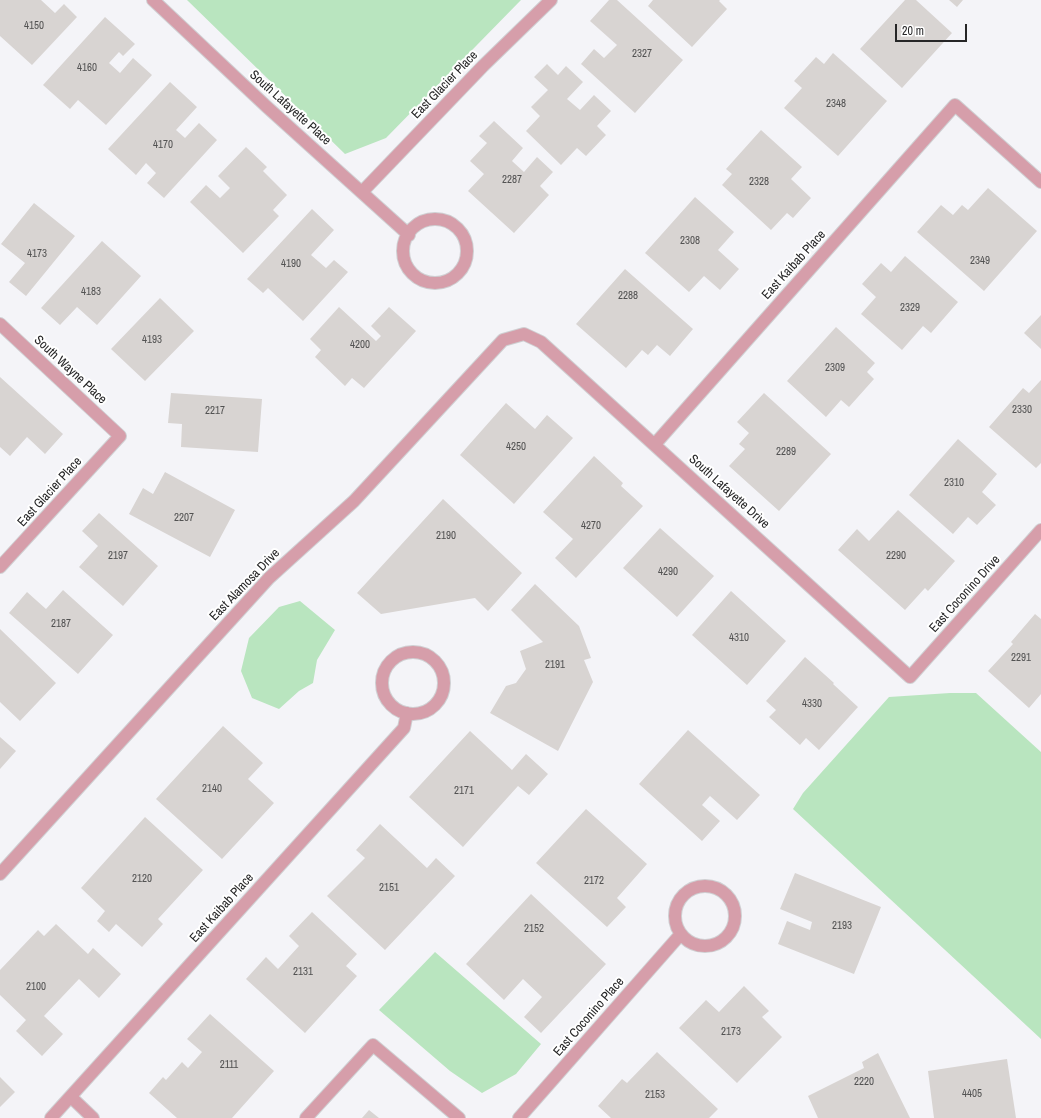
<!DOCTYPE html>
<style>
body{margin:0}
#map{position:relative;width:1041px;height:1118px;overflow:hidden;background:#f4f4f8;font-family:"Archivo Narrow",sans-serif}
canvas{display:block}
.scale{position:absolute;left:895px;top:24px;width:72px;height:18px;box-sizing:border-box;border:2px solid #262627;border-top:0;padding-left:5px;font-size:12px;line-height:14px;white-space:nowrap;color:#262627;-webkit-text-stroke:3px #fff;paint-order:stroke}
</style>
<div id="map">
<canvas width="1041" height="1118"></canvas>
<div class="scale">20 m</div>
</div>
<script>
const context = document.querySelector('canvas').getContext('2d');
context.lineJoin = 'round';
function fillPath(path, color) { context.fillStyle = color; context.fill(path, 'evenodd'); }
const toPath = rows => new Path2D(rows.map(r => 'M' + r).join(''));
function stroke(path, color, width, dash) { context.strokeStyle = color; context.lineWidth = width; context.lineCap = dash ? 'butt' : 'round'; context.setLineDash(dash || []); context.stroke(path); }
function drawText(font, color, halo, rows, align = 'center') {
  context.font = font + ' "Archivo Narrow",sans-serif'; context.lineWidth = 4; context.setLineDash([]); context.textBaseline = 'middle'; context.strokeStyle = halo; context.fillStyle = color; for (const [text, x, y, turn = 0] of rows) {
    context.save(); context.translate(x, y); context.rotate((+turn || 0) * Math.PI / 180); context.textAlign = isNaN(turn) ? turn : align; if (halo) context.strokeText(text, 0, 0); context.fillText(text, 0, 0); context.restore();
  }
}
const green = toPath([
 [187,0,521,0,386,138,345,154],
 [300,601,335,630,317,660,313,683,299,691,279,709,252,698,241,671,249,638,279,607],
 [950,693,976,693,1041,752,1041,1039,793,809,803,793,889,697],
 [435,952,541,1044,516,1074,482,1093,450,1071,379,1010]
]);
const building = toPath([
 [0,0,41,0,55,13,64,4,77,17,32,65,0,36],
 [609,0,617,0,683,60,635,113,581,64,594,49,604,58,617,45,590,21],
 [653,0,720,0,719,1,727,9,692,47,648,6],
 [905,0,916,0,952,33,902,88,860,49],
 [949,0,963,0,957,7],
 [105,17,135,44,123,56,119,52,109,63,120,73,133,58,152,75,106,125,78,100,70,109,43,85],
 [833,53,887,101,838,156,784,108,802,88,794,81,816,57,824,64],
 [547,64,558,75,566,66,583,82,567,99,580,110,594,95,611,111,597,126,606,135,586,156,577,148,561,165,526,131,540,116,531,107,548,90,534,77],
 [170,82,197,107,176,130,185,138,199,123,217,140,164,198,147,183,156,173,146,163,136,175,108,149],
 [494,121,523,148,512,161,524,172,537,157,553,172,540,186,549,195,514,233,468,191,484,174,470,161,487,143,479,136],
 [761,130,802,167,791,179,811,198,793,218,787,213,771,230,722,185,732,174,726,169],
 [246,147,267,167,263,171,287,195,273,210,279,216,243,253,190,202,206,185,220,198,230,188,218,176],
 [988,188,1037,231,984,291,917,232,941,205,953,215,962,205,968,210],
 [695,197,734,232,718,250,739,269,720,290,704,276,689,292,645,253],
 [34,203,75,236,26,296,9,282,25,263,1,244],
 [312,209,334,230,311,255,326,268,334,260,348,272,303,321,268,288,263,293,247,279],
 [102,241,141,276,97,325,77,307,60,325,41,308],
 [905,256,958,302,931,333,923,326,902,350,861,314,876,297,862,284,881,263,891,272],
 [625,269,693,329,670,356,657,345,648,355,642,350,626,368,576,324],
 [160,298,194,331,145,381,111,349],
 [339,307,376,341,381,336,371,326,389,307,416,331,364,388,352,378,345,386,315,357,321,350,310,339],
 [1041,315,1041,349,1024,333],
 [836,327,875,363,867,372,874,379,849,407,841,400,826,417,787,381],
 [0,377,63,434,45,454,27,437,10,456,0,447],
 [1041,380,1041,463,1036,468,989,427,1023,388,1029,393],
 [171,393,262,399,258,452,181,447,182,424,168,423],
 [764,393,831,454,779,511,729,466,745,449,739,444,749,433,737,422],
 [506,403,535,429,547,415,573,438,514,504,460,455],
 [958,439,997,474,982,492,996,505,977,525,968,517,953,534,909,495],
 [594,456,623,483,621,486,643,506,576,578,555,558,573,539,543,512],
 [165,472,235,510,210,557,129,514,143,488,153,494],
 [443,499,522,573,488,611,475,598,381,614,357,593],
 [898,510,955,561,928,591,925,588,905,610,838,550,857,529,869,541],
 [99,513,158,566,123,606,79,567,98,546,82,531],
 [660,528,714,576,677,617,623,568],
 [535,584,579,626,591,658,584,660,593,682,558,751,490,713,506,686,516,683,526,669,520,651,543,642,511,610],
 [63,590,113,635,78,674,9,613,27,592,46,609],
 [731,591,786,641,747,685,692,635],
 [1035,614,1041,619,1041,694,1029,708,988,671,1013,644,1011,642],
 [0,629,56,683,20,721,0,702],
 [805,657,834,683,833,684,858,707,819,750,806,738,800,745,769,717,776,710,766,701],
 [223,726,263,763,248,779,274,803,222,859,156,799],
 [688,730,760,795,737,820,710,796,702,805,720,821,702,841,639,784],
 [470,731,512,770,526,754,548,774,529,795,518,786,463,847,409,797],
 [0,737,16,751,0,769],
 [586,809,647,864,617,898,626,907,607,927,536,863],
 [145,817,203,870,158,919,163,924,142,947,116,924,109,932,97,921,105,911,81,888],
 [380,824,427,868,436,858,455,876,385,950,327,896,365,858,356,850],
 [795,873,881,907,854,974,778,944,787,921,810,930,812,922,780,909],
 [531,894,606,964,541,1033,524,1017,542,997,523,979,504,1000,466,964],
 [312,912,357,954,346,966,357,976,305,1033,246,979,266,957,278,969,299,946,289,936],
 [56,924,88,954,93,948,121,974,99,998,79,979,44,1016,63,1034,42,1056,16,1031,26,1020,0,995,0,970,38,930,44,936],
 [744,986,769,1011,762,1017,782,1037,737,1083,679,1028,706,1000,719,1012],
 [210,1014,274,1071,232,1118,177,1118,149,1093,163,1077,166,1080,182,1062,188,1068,202,1052,187,1039],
 [657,1052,718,1109,709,1118,611,1118,598,1106,622,1079,627,1083],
 [878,1053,910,1118,818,1118,808,1096,864,1068,862,1062],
 [1007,1059,1016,1118,934,1118,928,1071],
 [0,1077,15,1092,0,1107],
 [369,1110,379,1118,362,1118]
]);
const minor = toPath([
 [153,0,267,107,409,235],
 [362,192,483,66,551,0],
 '403 251a32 32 0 1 1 64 0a32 32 0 1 1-64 0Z',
 [0,324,120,436,0,567],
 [655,444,955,105,1041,182],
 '382 683a31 31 0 1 1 62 0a31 31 0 1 1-62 0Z',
 [0,874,269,578,354,501,503,340,524,334,541,342,910,677,1041,530],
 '675 916a30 30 0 1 1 60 0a30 30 0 1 1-60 0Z',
 [71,1097,93,1118],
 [51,1118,404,728,407,713],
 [306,1118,373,1045,459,1118],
 [519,1118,680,935]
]);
const numberNames = [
 ["4150",34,26],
 ["2327",642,54],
 ["4160",87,68],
 ["2348",836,104],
 ["4170",163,145],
 ["2287",512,180],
 ["2328",759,182],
 ["2308",690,241],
 ["4173",37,254],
 ["2349",980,261],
 ["4190",291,264],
 ["4183",91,292],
 ["2288",628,296],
 ["2329",910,308],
 ["4193",152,340],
 ["4200",360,345],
 ["2309",835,368],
 ["2330",1022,410],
 ["2217",215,411],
 ["4250",516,447],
 ["2289",786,452],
 ["2310",954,483],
 ["2207",184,518],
 ["4270",591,526],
 ["2190",446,536],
 ["2197",118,556],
 ["2290",896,556],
 ["4290",668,572],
 ["2187",61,624],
 ["4310",739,638],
 ["2291",1021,658],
 ["2191",555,665],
 ["4330",812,704],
 ["2140",212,789],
 ["2171",464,791],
 ["2120",142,879],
 ["2172",594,881],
 ["2151",389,888],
 ["2193",842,926],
 ["2152",534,929],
 ["2131",303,972],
 ["2100",36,987],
 ["2173",731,1032],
 ["2111",229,1065],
 ["2220",864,1082],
 ["4405",972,1094],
 ["2153",655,1095]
];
const streetNames = [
 ["East Glacier Place",445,85,-46],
 ["South Lafayette Place",290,108,42],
 ["East Kaibab Place",794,265,-48],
 ["South Wayne Place",70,370,43],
 ["East Glacier Place",50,492,-48],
 ["South Lafayette Drive",729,492,42],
 ["East Alamosa Drive",245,585,-46],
 ["East Coconino Drive",965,594,-48],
 ["East Kaibab Place",222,908,-48],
 ["East Coconino Place",589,1017,-49]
];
fillPath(green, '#b9e5bf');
fillPath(building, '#d8d4d2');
stroke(minor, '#cfcfd2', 14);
stroke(minor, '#d69eaa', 12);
drawText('11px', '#525252', null, numberNames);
drawText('13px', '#262627', '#fff', streetNames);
</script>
